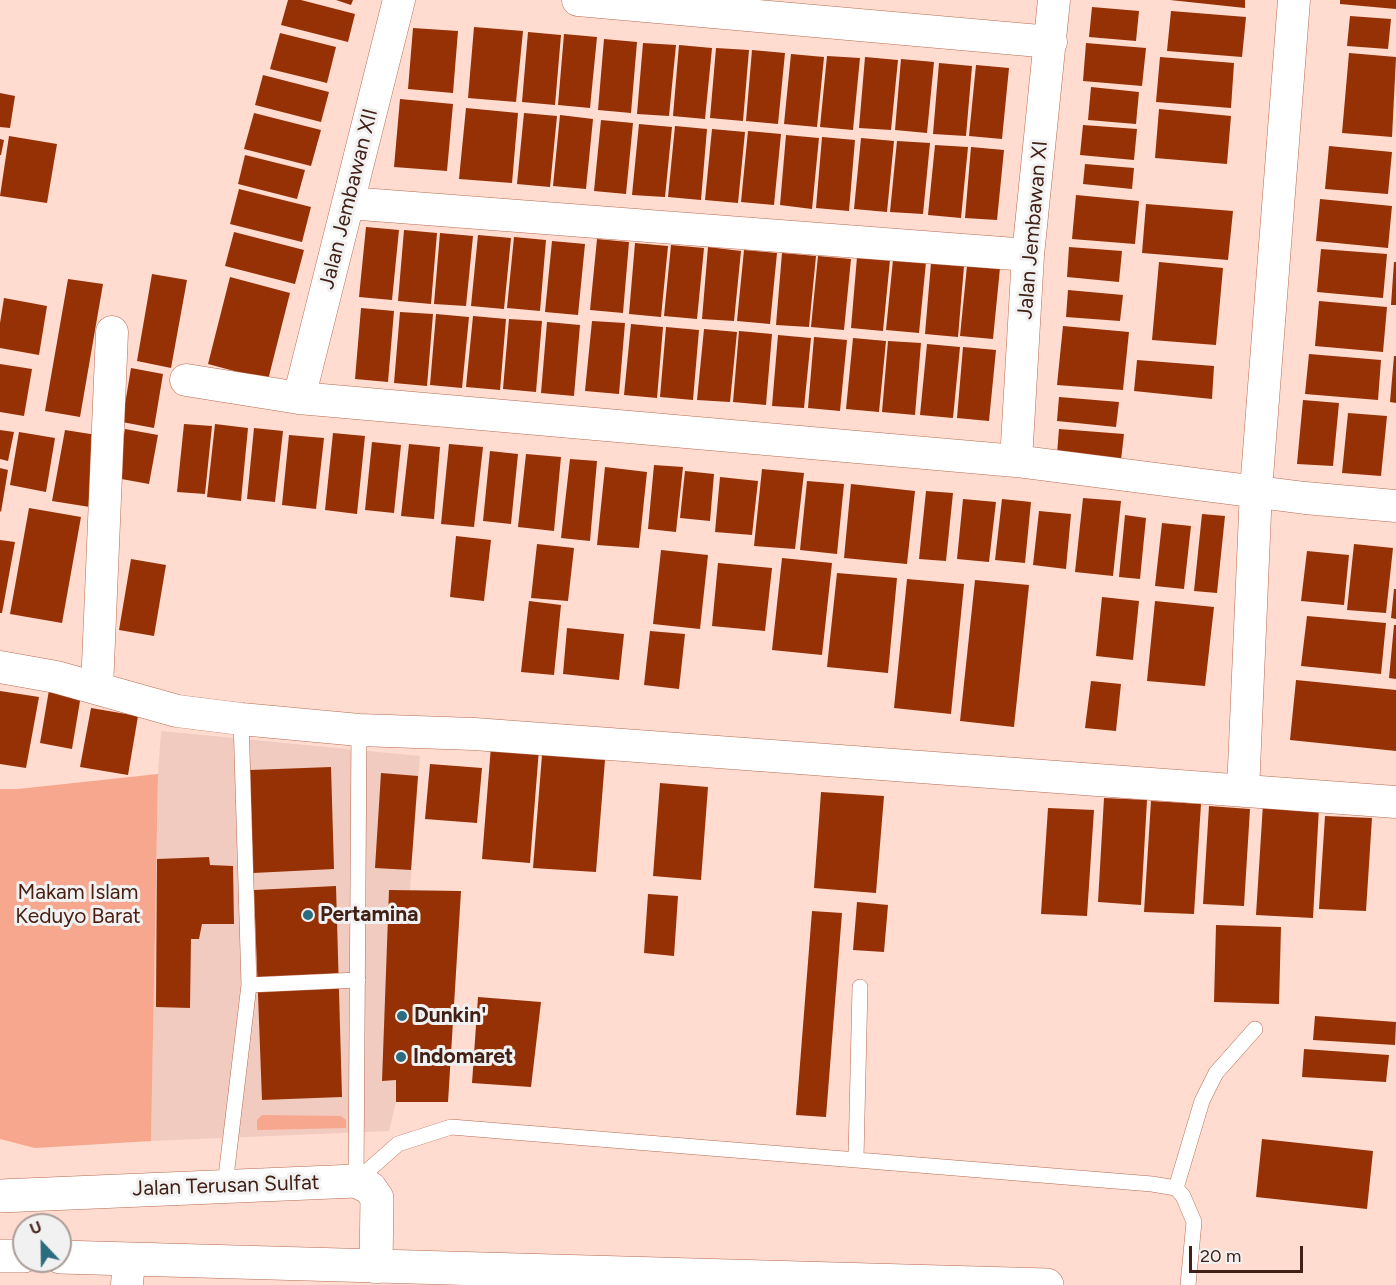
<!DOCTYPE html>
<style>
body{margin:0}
#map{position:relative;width:1396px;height:1285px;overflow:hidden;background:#ffdbd0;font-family:Figtree,sans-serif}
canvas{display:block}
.north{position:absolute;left:12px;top:1213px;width:60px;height:60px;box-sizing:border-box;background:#f1f1f1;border:2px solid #ab9d99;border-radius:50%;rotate:338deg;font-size:16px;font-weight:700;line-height:24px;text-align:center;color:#412016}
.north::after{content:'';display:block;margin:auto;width:21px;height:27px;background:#2b6d7f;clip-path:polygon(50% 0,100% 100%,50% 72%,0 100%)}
.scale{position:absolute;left:1189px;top:1246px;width:114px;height:27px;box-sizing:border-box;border:3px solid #412016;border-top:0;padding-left:8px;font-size:18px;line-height:21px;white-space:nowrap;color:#412016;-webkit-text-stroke:4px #f1f1f1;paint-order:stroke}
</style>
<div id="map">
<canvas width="1396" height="1285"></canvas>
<div class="north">U</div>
<div class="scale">20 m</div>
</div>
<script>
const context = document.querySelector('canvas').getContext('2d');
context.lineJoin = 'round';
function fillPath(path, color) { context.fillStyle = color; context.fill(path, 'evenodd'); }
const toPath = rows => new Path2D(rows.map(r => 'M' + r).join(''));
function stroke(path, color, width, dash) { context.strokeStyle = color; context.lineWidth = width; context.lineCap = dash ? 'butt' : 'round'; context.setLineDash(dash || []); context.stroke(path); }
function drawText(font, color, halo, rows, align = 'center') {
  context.font = font + ' Figtree,sans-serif'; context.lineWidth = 6; context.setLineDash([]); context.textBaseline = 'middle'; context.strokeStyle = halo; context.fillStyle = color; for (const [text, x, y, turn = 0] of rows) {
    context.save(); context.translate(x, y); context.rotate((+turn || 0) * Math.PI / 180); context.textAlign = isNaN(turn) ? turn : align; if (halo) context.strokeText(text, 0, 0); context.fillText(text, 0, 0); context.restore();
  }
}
const built = toPath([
 [161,731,420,756,410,890,461,891,448,1102,396,1102,389,1131,151,1141,158,774]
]);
const green = toPath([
 [158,774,151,1141,35,1148,0,1139,0,789,18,789],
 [262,1115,341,1116,346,1120,346,1128,257,1130,257,1120]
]);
const building = toPath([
 [288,0,301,0,355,14,348,42,281,25],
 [336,0,353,0,351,5],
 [1170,0,1245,0,1245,8],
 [1340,0,1396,0,1396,9,1340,4],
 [1092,7,1139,11,1136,41,1089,37],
 [1171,11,1246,17,1242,57,1167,51],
 [1350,16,1391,19,1388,49,1347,46],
 [474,27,523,31,516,102,468,98],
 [413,28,458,31,453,93,408,89],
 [528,32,561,35,555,105,522,102],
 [280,33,336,47,327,83,270,69],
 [564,34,597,37,590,108,558,105],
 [604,39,637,42,631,113,598,110],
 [643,43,676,45,669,116,637,114],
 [1086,43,1146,48,1142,86,1083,81],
 [679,45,712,48,705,119,673,116],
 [716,48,749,50,743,121,710,118],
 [752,50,785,53,778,124,746,121],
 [1349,53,1396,57,1392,137,1342,133],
 [791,54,824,57,817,127,784,124],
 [827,56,860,58,853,130,820,127],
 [865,57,898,60,891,130,859,128],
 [1160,57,1234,63,1231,108,1156,102],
 [901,59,934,62,927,133,895,130],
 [939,63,972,66,966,136,933,134],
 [976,65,1009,68,1002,139,969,136],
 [263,75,329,92,321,122,255,105],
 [1091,87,1139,92,1136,124,1088,120],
 [0,93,15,96,10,128,0,127],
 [400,99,453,104,447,171,394,167],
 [466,108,518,113,512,183,459,179],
 [1159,109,1231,116,1227,164,1155,158],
 [254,113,321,130,311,166,244,149],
 [524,113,557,116,550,187,517,184],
 [560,115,593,119,586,189,553,186],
 [601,120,633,123,626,194,594,191],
 [639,124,672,127,665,197,632,195],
 [1083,125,1137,129,1134,160,1080,155],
 [675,126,707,129,701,200,668,197],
 [712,129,745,132,738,203,705,200],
 [748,131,781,134,774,205,741,202],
 [786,135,819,138,812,209,780,205],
 [9,136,57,144,47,203,0,196],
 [822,137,855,140,849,211,816,208],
 [861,138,894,141,887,212,854,209],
 [0,139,4,140,1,155,0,155],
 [897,141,930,143,923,214,890,212],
 [935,145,968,147,961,218,928,215],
 [1329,146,1392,152,1388,194,1325,189],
 [971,147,1004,150,997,220,965,218],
 [245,155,305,170,297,199,238,184],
 [1085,164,1134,168,1132,189,1083,184],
 [239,189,311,207,302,242,230,224],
 [1076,195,1139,201,1135,244,1072,239],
 [1320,199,1392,206,1388,248,1316,241],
 [1146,204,1233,211,1228,260,1142,253],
 [366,227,399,230,392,300,359,297],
 [404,230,437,233,431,304,398,301],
 [234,232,304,250,295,284,225,266],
 [440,233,473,236,466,306,434,304],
 [478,235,511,238,504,309,471,306],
 [514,237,546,240,540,311,507,308],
 [597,239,629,242,623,313,590,310],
 [552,241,585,244,578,315,545,312],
 [635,243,668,246,661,317,629,314],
 [671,245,704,248,697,319,664,316],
 [708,247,741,251,734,321,702,319],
 [1069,247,1122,251,1119,282,1067,277],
 [1321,249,1387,254,1383,298,1317,292],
 [744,250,777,253,770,324,737,321],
 [782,253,816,256,809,327,776,325],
 [818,256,851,259,844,330,811,327],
 [857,257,890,260,883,331,851,328],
 [893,260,926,262,919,333,886,330],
 [1159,262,1223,268,1216,345,1152,340],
 [1394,262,1396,262,1396,305,1391,305],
 [931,263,964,266,958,337,925,334],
 [967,266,1000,268,993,339,960,336],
 [152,274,187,280,171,368,137,361],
 [230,277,290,293,268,380,208,364],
 [68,279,103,284,80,417,45,411],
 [1068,290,1123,295,1120,321,1066,317],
 [4,298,47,306,39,355,0,348,0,323],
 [1319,301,1387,307,1383,352,1315,346],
 [361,308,394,311,388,382,355,379],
 [400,312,433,314,427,386,394,383],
 [436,314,469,317,462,388,430,385],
 [473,316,506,319,500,390,466,387],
 [509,319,542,321,536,392,503,389],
 [592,321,625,323,619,394,585,391],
 [547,322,580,325,574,396,541,393],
 [631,324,663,327,657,398,624,395],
 [1063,326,1129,332,1123,390,1057,385],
 [666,327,699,330,693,400,660,397],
 [704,329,737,332,730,402,697,400],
 [739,331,772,334,766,405,733,402],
 [778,335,811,338,804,408,772,406],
 [814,337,847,340,840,411,808,408],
 [853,338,886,341,879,412,846,409],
 [888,341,921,343,915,415,882,412],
 [927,344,960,347,953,418,920,415],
 [963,347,996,350,989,421,957,418],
 [1309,354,1381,360,1378,400,1305,394],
 [1394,356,1396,356,1396,403,1390,402],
 [1137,360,1214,366,1212,399,1134,391],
 [0,364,32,369,24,416,0,412],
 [131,368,163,374,154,428,122,422],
 [1059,397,1119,402,1116,427,1057,421],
 [1303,400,1339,403,1333,466,1297,464],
 [1348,413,1387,416,1381,476,1342,473],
 [184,424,212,426,205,494,177,492],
 [215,424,248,428,241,501,207,497],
 [254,428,283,431,275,502,247,499],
 [125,429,158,435,149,484,116,478],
 [1059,429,1124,434,1121,460,1057,454],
 [0,430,14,432,8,461,0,459],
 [65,430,103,436,90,507,52,501],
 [19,432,55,438,46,492,10,485],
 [333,433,365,436,357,514,325,510],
 [289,435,324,438,316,509,282,505],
 [372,442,401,445,394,513,365,510],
 [409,444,440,447,434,519,401,516],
 [449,444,483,447,474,527,441,524],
 [490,451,518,454,511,524,483,521],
 [526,454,561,457,554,531,518,527],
 [570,459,597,461,590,541,561,538],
 [654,465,683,467,676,532,648,529],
 [605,467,647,472,639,548,597,545],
 [0,468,8,470,1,512,0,511],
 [762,469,804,473,795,549,754,546],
 [685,471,714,474,710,521,680,518],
 [720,477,758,481,752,535,715,532],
 [807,481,844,484,837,554,800,550],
 [851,484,915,491,907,564,844,558],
 [926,491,953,493,946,561,919,559],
 [1083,498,1121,501,1113,576,1075,572],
 [963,499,996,502,989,562,957,559],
 [1002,499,1031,502,1025,563,995,560],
 [29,508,81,517,62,623,10,614],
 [1039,511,1071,514,1066,569,1033,565],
 [1202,514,1225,516,1217,593,1194,591],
 [1125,515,1146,518,1140,579,1119,577],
 [1162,523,1191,526,1184,589,1155,586],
 [456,536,491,540,484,601,450,597],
 [0,540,15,542,2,613,0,613],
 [537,544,574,548,568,601,531,598],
 [1354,544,1393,548,1386,613,1347,610],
 [661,550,708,555,700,629,653,624],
 [1307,551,1349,555,1344,605,1301,601],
 [782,558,832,563,822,655,772,650],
 [131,559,166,565,154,636,119,630],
 [718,563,772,568,765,631,712,626],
 [837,573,897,578,888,673,827,667],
 [907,579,964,584,951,714,894,708],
 [975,580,1029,585,1014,727,960,721],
 [1394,589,1396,589,1396,619,1391,618],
 [1102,597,1139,601,1133,660,1096,656],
 [529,601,561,605,554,675,521,672],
 [1155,601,1214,607,1205,686,1147,681],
 [1307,616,1386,623,1381,674,1301,666],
 [1394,625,1396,625,1396,679,1389,678],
 [567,628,624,634,619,680,563,674],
 [650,631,685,634,679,689,644,685],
 [1296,680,1396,690,1396,751,1290,740],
 [1091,681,1121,684,1116,731,1085,728],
 [49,690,81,695,72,749,40,743],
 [0,691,39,697,26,768,0,764],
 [91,708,138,716,128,775,80,767],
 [491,746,539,749,530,863,482,859],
 [542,755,605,760,596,872,533,868],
 [430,764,482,768,477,823,425,819],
 [331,767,334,869,253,873,250,770],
 [381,773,418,776,411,870,375,868],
 [660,783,708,787,701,880,653,876],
 [821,792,884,796,876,893,814,888],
 [1104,798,1147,800,1141,905,1098,902],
 [1151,801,1201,804,1194,914,1144,912],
 [1263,804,1319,807,1313,918,1256,915],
 [1209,806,1250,809,1244,906,1203,904],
 [1048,808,1094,810,1087,916,1041,914],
 [1325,816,1372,818,1366,911,1319,909],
 [209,857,210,865,233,866,234,924,202,924,199,939,191,939,190,1008,156,1007,157,859],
 [336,886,342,1097,262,1100,254,890],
 [389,890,461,891,448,1102,396,1102,396,1080,382,1081],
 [648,894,678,896,674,956,644,953],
 [857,902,888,905,884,952,853,950],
 [812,911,842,913,826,1117,796,1115],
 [1216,925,1281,927,1279,1004,1214,1002],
 [478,997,541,1002,531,1087,472,1083],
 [1315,1016,1396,1022,1395,1045,1313,1040],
 [1304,1049,1389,1055,1386,1082,1302,1077],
 [1262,1139,1373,1151,1367,1209,1256,1197]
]);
const lane = toPath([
 [249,985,358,980],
 [856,1158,860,987],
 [356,1181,398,1144,451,1127,1152,1184,1176,1188,1183,1196,1194,1222,1188,1285],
 [356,1181,359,730],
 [225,1185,249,985,241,719],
 [1176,1188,1202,1101,1216,1073,1255,1029]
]);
const street = toPath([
 [578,0,1051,42],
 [348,203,1028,255],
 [186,380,299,398,1016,461,1305,498,1396,506],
 [299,398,399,0],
 [1016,461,1028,255,1054,0],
 [0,667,56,677,177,711,241,719,359,730,474,734,1396,802],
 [97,688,112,332],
 [1243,791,1256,490,1294,0],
 [127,1285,129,1259]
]);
const secondary = toPath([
 [0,1196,356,1181,370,1188,377,1198,376,1267],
 [0,1256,24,1256],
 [60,1257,1047,1285]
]);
const markers = [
 [308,915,6,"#2b6d7f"],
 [402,1016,6,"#2b6d7f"],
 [401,1057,6,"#2b6d7f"]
];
const streetNames = [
 ["Jalan Jembawan XII",349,199,-76],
 ["Jalan Jembawan XI",1033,230,-85],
 ["Jalan Terusan Sulfat",226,1186,-2]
];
const parkNames = [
 ["Makam Islam",78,893],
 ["Keduyo Barat",78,917]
];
const poiNames = [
 ["Pertamina",320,915],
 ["Dunkin'",414,1016],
 ["Indomaret",413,1057]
];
fillPath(built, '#f1cbbf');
fillPath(green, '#f7a78d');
fillPath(building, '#963105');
stroke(lane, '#b96b51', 16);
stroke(street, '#b96b51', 33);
stroke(secondary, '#b96b51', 34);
stroke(lane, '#fff', 15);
stroke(street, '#fff', 32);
stroke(secondary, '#fff', 33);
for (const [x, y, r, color] of markers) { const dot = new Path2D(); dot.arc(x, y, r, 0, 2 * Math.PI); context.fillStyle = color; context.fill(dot); stroke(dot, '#f1f1f1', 2); }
drawText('21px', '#412016', '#f1f1f1', streetNames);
drawText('21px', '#4b2012', '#f1f1f1', parkNames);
drawText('bold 21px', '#412016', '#f1f1f1', poiNames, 'left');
</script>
